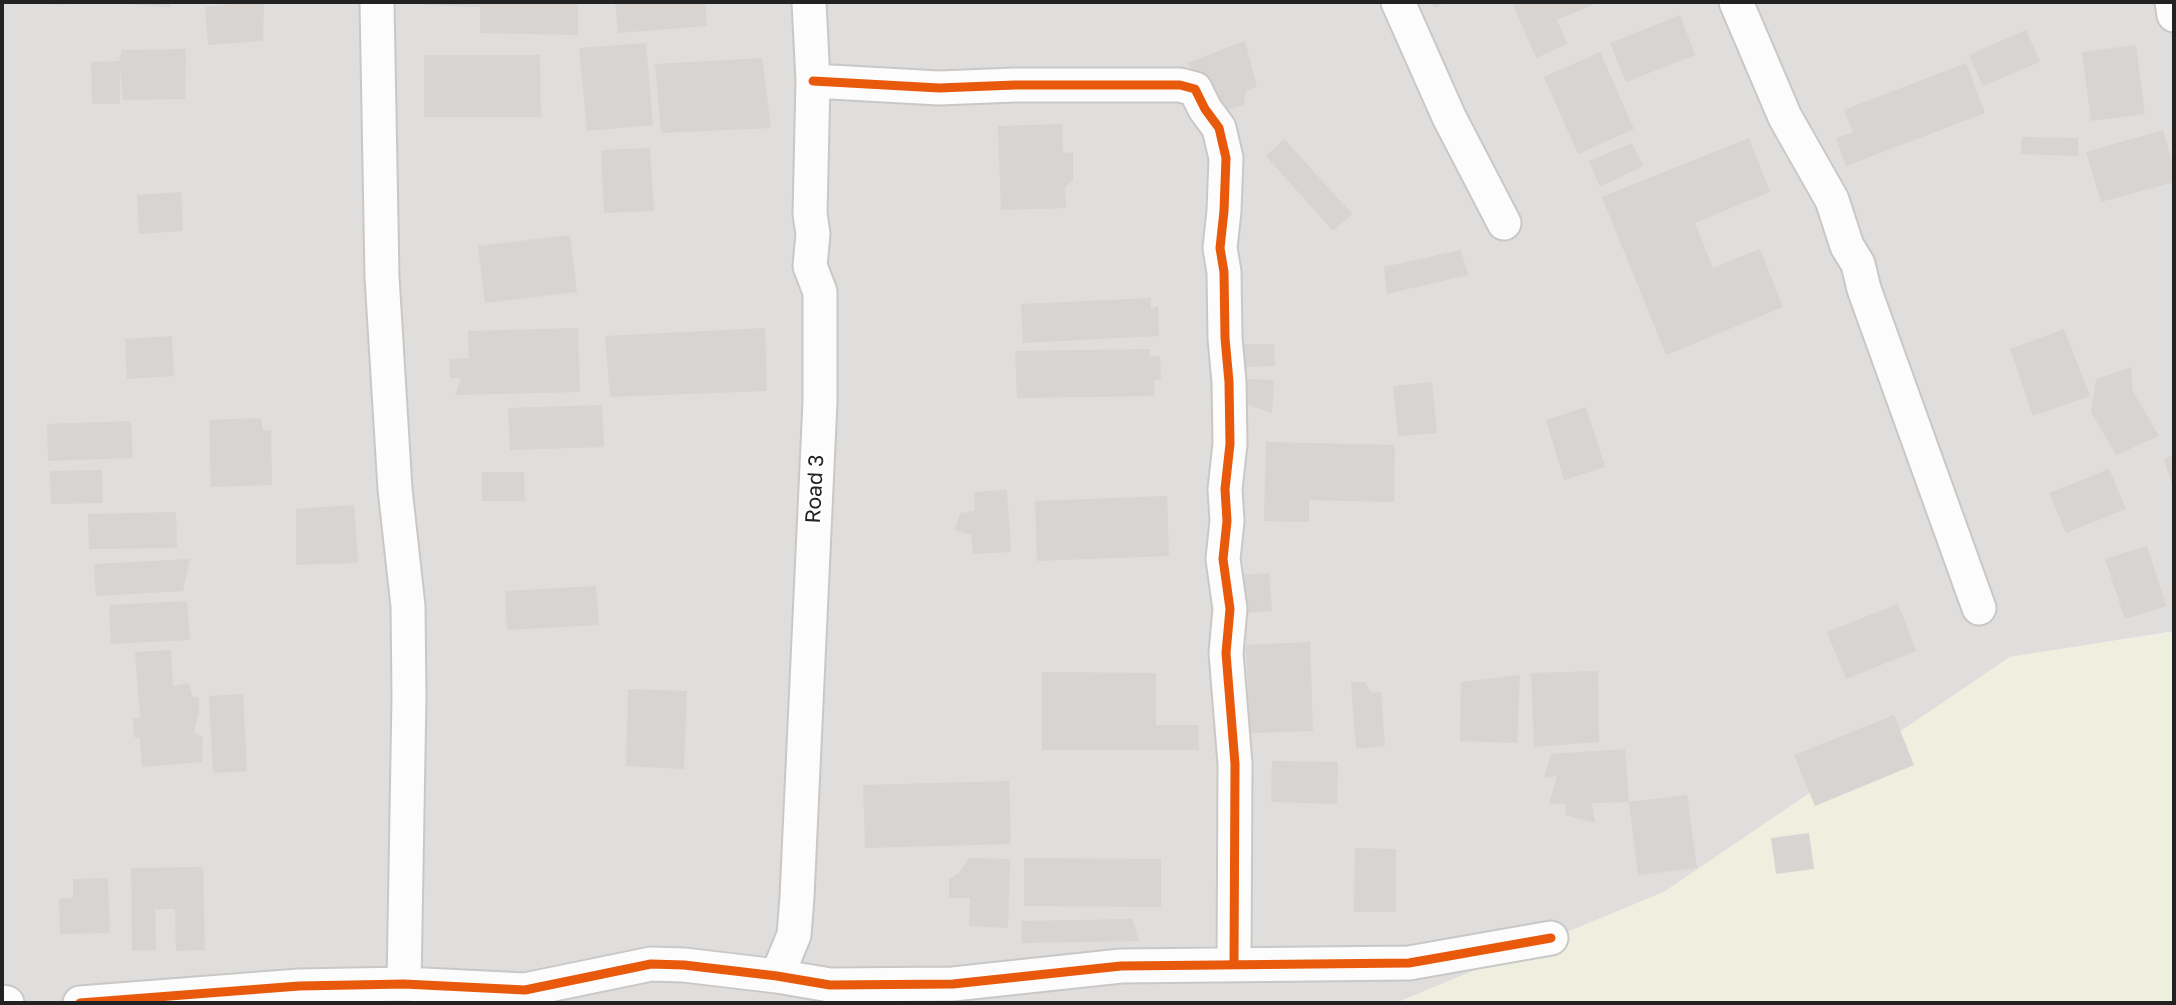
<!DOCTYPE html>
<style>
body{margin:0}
#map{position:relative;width:2176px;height:1005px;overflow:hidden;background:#f0eeeb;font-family:"Golos Text",sans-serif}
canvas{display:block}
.frame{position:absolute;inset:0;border:4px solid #222;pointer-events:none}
</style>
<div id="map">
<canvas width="2176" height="1005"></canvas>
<div class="frame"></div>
</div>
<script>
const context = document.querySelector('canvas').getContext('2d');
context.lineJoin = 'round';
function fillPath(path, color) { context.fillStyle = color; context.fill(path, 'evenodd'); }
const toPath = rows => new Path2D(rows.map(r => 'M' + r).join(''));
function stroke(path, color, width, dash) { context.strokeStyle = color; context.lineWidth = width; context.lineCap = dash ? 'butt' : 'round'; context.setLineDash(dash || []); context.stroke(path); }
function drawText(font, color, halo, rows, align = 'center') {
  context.font = font + ' "Golos Text",sans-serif'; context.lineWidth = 5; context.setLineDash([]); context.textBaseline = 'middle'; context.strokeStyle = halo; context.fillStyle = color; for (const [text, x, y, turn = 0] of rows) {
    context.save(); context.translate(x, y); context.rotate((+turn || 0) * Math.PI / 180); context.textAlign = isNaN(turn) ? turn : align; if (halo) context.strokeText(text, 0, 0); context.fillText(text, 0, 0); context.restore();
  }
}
const residential = toPath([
 [2,2,2174,2,2174,631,2010,657,1664,892,1396,1003,2,1003]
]);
const farmland = toPath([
 [2174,632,2174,1003,1396,1003,1664,892,2010,657]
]);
const building = toPath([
 [51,2,74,2,74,4,51,5],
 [124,2,170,2,170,7,124,4],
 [250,2,264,2,263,41,208,45,205,7],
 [423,2,578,2,578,35,480,33,480,7,423,5],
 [615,2,705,2,707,26,618,33],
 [1432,2,1448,2,1434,8],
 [1512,2,1600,2,1557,20,1567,44,1536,58],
 [1680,15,1695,55,1626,82,1610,43],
 [2026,30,2040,62,1983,86,1969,55],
 [1245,41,1257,87,1246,90,1244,105,1222,111,1187,63],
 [646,43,653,125,587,131,579,48],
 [2136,45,2145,114,2091,121,2082,52],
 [186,49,185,99,123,100,120,65,120,104,92,104,91,62,119,61,122,50],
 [1600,52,1634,129,1578,154,1544,77],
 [424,55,540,55,541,117,424,117],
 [762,58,771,128,661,133,655,64],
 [1966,63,1985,113,1846,166,1836,138,1853,132,1844,110],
 [1062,124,1063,153,1073,152,1073,180,1065,187,1066,208,1001,210,998,126],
 [2163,130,2174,168,2174,182,2101,202,2086,152],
 [2022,137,2078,138,2078,156,2021,154],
 [1749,138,1770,192,1695,223,1713,268,1760,249,1783,307,1666,355,1602,197],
 [1284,139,1352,214,1333,231,1266,156],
 [1632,143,1643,166,1600,187,1589,161],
 [650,148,654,211,604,213,601,150],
 [181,192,183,231,139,234,137,195],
 [570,235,577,292,485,303,478,246],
 [1461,250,1468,275,1387,294,1384,267],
 [1151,298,1151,309,1158,306,1159,336,1023,343,1021,304],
 [578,328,580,392,455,395,461,378,450,378,449,359,469,358,468,331],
 [765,328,767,391,610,397,605,336],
 [2064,329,2090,396,2033,416,2010,349],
 [172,336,174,376,127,379,125,339],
 [1241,344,1274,344,1275,366,1241,367],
 [1150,349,1150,357,1160,356,1161,380,1154,380,1155,396,1017,398,1015,351],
 [2131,367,2133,392,2159,436,2116,455,2091,412,2096,379],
 [1244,379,1274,380,1272,413,1243,403],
 [1432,382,1437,433,1398,436,1393,386],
 [602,405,604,447,510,450,508,408],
 [1586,407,1605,467,1564,480,1546,420],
 [261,418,263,430,271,430,272,485,211,487,209,420],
 [131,421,133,458,48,461,47,424],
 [1266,442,1395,445,1394,502,1309,500,1309,522,1264,521],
 [2174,455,2174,491,2164,459],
 [2109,469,2126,509,2066,533,2049,493],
 [102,470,103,503,51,504,50,471],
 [482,472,524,472,525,501,482,501],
 [1007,490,1011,552,973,554,971,535,955,530,960,513,975,511,974,492],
 [1167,496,1169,556,1037,561,1035,501],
 [354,505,358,563,296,565,296,509],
 [176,512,177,548,89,549,88,514],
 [2147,546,2166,606,2125,619,2105,559],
 [190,559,183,591,96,596,94,564],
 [1269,573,1272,611,1242,613,1239,575],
 [596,586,599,625,507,630,505,591],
 [187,601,190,640,111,644,109,605],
 [1898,604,1916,651,1846,679,1827,632],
 [1310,642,1313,731,1250,733,1246,645],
 [171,650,173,686,189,683,192,696,199,698,199,711,194,733,203,737,202,762,142,767,140,738,134,737,133,719,140,717,135,652],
 [1598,671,1599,742,1534,747,1531,673],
 [1042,672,1156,673,1156,725,1198,725,1199,750,1042,750],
 [1520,675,1517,743,1460,741,1461,682],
 [1351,682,1365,682,1371,693,1381,692,1385,746,1356,749],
 [628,689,687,691,684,769,626,766],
 [243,694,247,771,213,773,209,696],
 [1894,715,1914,765,1815,806,1794,755],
 [1625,749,1629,802,1592,803,1595,823,1566,815,1565,804,1549,804,1557,776,1544,778,1551,754],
 [1272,761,1338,762,1337,804,1271,802],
 [1009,781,1011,844,865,848,863,785],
 [1687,795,1697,868,1638,875,1629,802],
 [1809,833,1814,869,1776,874,1771,838],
 [1355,848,1396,849,1396,912,1354,912],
 [969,858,1010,859,1008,928,969,926,970,898,949,898,949,879,959,873],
 [1024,858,1161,859,1161,907,1024,906],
 [203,867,205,950,176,951,175,909,155,909,156,950,132,951,131,868],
 [108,878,110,933,60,934,59,899,73,898,73,879],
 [1132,919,1139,941,1022,943,1021,921]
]);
const minor = toPath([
 [377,2,382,277,395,489,408,606,409,697,404,984],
 [1398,2,1449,117,1504,223],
 [1736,2,1785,117,1832,200,1847,246,1858,264,1864,289,1979,608],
 [2172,2,2174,15],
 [813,81,939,88,1015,85,1180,85,1195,89,1205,109,1219,128,1226,158,1224,211,1220,248,1224,272,1225,338,1229,382,1230,444,1225,489,1227,521,1223,559,1230,609,1226,653,1235,764,1234,965],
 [777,976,794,935,797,897,820,402,820,292,810,266,813,234,810,214,813,81,809,2],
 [2,1002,7,1003],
 [80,1003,299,986,404,984,525,990,651,964,684,965,777,976,830,985,953,984,1121,966,1409,963,1551,938]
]);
const cycleway = toPath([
 [813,81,939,88,1015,85,1180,85,1195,89,1205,109,1219,128,1226,158,1224,211,1220,248,1224,272,1225,338,1229,382,1230,444,1225,489,1227,521,1223,559,1230,609,1226,653,1235,764,1234,965],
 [80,1003,299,986,404,984,525,990,651,964,684,965,777,976,830,985,953,984,1121,966,1409,963,1551,938]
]);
const streetNames = [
 ["Road 3",815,489,-87]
];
fillPath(residential, '#dfdedc');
fillPath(farmland, '#efefdf');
fillPath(building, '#d7d4d2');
stroke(minor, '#c9c8c7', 37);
stroke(minor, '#fdfcfc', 33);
stroke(cycleway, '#e8590c', 9);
drawText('21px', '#222', '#fff', streetNames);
</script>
